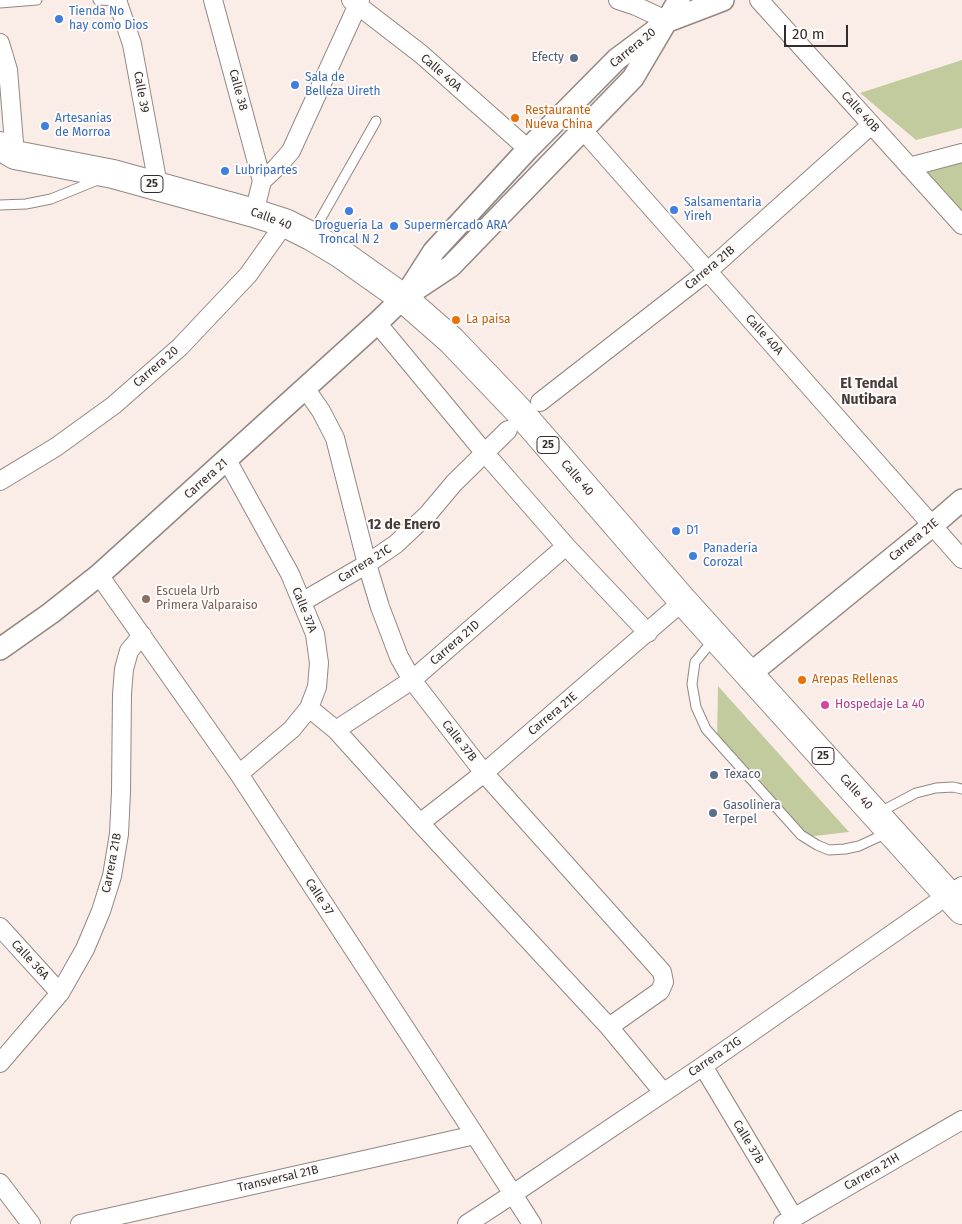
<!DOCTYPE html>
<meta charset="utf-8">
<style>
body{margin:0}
#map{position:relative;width:962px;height:1224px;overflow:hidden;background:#faede8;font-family:"Fira Sans",sans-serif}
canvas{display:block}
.scale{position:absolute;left:784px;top:25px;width:64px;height:22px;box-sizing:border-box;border:2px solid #332e2d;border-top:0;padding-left:6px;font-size:15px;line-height:18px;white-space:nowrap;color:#332e2d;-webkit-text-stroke:4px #fffcfb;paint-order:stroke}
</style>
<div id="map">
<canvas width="962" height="1224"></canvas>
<div class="scale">20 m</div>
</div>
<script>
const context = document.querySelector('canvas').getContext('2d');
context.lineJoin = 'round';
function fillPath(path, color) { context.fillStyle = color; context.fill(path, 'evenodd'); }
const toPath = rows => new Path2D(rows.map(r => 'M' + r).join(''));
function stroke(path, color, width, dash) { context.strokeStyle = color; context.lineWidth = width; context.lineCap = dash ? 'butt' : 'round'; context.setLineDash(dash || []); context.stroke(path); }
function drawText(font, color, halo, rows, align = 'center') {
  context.font = font + ' "Fira Sans",sans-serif'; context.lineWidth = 4; context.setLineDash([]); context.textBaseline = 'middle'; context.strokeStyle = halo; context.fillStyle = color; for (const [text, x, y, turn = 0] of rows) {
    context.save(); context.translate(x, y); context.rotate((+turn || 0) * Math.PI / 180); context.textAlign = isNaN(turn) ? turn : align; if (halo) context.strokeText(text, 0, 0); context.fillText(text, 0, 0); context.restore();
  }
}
const green = toPath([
 [962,60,962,128,916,140,860,93],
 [962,161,962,220,919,173],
 [718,686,849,832,806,837,717,741]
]);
const service = toPath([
 [98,0,118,1],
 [0,3,37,0],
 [0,205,26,204,51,199,100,179],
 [312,234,376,121],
 [714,639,695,662,692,684,696,707,706,729,801,835,817,845,829,850,845,849,859,846,887,833],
 [878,813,916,793,936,788,953,787,962,789]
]);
const minor = toPath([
 [117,0,132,44,158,185],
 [213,0,262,181],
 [351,0,421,54,528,149],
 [618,0,636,6,668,21],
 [759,0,962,225],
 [0,43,8,70,15,155],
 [566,111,962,559],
 [909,167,962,153],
 [254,213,262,181,277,167,291,151,360,0],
 [377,323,484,452,566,546,648,633],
 [305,388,321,411,335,438,367,564,380,607,399,657,412,680,484,773,662,972,664,982,660,991,609,1027],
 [540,402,708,271,871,125],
 [227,460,290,574,315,634,319,663,317,687,309,708,292,729,239,774],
 [0,481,56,447,114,405,180,347,248,275,285,223],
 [99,575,239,774,475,1135,532,1224],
 [302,602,367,564,396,544,428,514,454,483,508,430],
 [309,708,336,730,420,823,609,1027,663,1092],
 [336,730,412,680,566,546],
 [420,823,484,773,683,601],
 [0,927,60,993],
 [0,1063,60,993,85,949,101,911,112,876,119,834,121,792,122,694,124,669,129,651,142,635],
 [703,1066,794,1218],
 [0,1183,31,1224],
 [80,1224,475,1135],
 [467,1224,513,1194,703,1066,948,895,962,886],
 [783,1224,962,1120]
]);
const tertiary = toPath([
 [409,290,434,251,528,149,617,59,668,21,723,0],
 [0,649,51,613,99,575,377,323,403,298,451,266,633,78,679,0],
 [750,674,933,525,962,500]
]);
const trunk = toPath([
 [0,146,15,155,113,174,254,213,285,223,311,236,341,254,403,298,451,340,517,409,683,601,962,910]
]);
const markers = [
 [59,19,5,"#3f7fe0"],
 [574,58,5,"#5c6f8a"],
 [295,85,5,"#3f7fe0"],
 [515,118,5,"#e8710a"],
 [45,126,5,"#3f7fe0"],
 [225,171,5,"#3f7fe0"],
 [674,210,5,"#3f7fe0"],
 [349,211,5,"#3f7fe0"],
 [394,226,5,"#3f7fe0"],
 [456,320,5,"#e8710a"],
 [676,531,5,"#3f7fe0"],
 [693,556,5,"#3f7fe0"],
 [146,599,5,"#8d6e63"],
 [802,680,5,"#e8710a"],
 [825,705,5,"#d1479c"],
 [714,775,5,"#5c6f8a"],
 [713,813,5,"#5c6f8a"]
];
const shields = [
 [152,184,22],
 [548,445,22],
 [823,756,22]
];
const shieldNames = [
 ["25",152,184],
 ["25",548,445],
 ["25",823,756]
];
const shopNames = [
 ["Tienda No",69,12],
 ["hay como Dios",69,26],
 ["Sala de",305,78],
 ["Belleza Uireth",305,92],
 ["Artesanías",55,119],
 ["de Morroa",55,133],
 ["Lubripartes",235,171],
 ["Salsamentaria",684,203],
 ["Yireh",684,217],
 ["Droguería La",349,226,"center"],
 ["Troncal N 2",349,240,"center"],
 ["Supermercado ARA",404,226],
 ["D1",686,531],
 ["Panadería",703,549],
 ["Corozal",703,563]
];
const streetNames = [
 ["Carrera 20",633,48,-39],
 ["Calle 40A",441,73,41],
 ["Calle 38",238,90,75],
 ["Calle 39",141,92,80],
 ["Calle 40B",860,112,48],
 ["Calle 40",271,219,20],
 ["Carrera 21B",710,268,-40],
 ["Calle 40A",764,335,48],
 ["Carrera 20",156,367,-41],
 ["Calle 40",577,478,49],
 ["Carrera 21",206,479,-42],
 ["Carrera 21E",914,540,-39],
 ["Carrera 21C",365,564,-32],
 ["Calle 37A",304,610,68],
 ["Carrera 21D",455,643,-41],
 ["Carrera 21E",553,714,-40],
 ["Calle 37B",459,741,52],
 ["Calle 40",856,792,48],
 ["Carrera 21B",112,863,-79],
 ["Calle 37",319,897,57],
 ["Calle 36A",30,960,47],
 ["Carrera 21G",715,1057,-34],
 ["Calle 37B",748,1142,59],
 ["Carrera 21H",872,1172,-30],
 ["Transversal 21B",278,1179,-13]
];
const serviceNames = [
 ["Efecty",564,58,"right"],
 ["Texaco",724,775],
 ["Gasolinera",723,806],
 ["Terpel",723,820]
];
const foodNames = [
 ["Restaurante",525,111],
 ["Nueva China",525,125],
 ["La paisa",466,320],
 ["Arepas Rellenas",812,680]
];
const educationNames = [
 ["Escuela Urb",156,592],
 ["Primera Valparaiso",156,606]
];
const hotelNames = [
 ["Hospedaje La 40",835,705]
];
const neighbourhoodNames = [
 ["El Tendal",869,384],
 ["Nutibara",869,400],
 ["12 de Enero",404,525]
];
fillPath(green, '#c2cb9d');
stroke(service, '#938783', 11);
stroke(minor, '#938783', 20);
stroke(tertiary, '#938783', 24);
stroke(trunk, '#938783', 30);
stroke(service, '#fff', 9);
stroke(minor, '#fff', 18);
stroke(tertiary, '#fff', 21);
stroke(trunk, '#fff', 28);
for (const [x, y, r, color] of markers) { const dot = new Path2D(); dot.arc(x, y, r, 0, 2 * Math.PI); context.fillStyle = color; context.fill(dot); stroke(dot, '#fffcfb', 2); }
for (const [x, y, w] of shields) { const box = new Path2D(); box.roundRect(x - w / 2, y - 8.5, w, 17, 4); context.fillStyle = '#fffcfb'; context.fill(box); stroke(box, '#332e2d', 1); }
drawText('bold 11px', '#332e2d', null, shieldNames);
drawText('12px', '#366cbe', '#fffcfb', shopNames, 'left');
drawText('12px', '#332e2d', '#fffcfb', streetNames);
drawText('12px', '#4e5e75', '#fffcfb', serviceNames, 'left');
drawText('12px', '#c56008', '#fffcfb', foodNames, 'left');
drawText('12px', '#785e54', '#fffcfb', educationNames, 'left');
drawText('12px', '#b23c85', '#fffcfb', hotelNames, 'left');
drawText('bold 14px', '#463c39', '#fffcfb', neighbourhoodNames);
</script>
